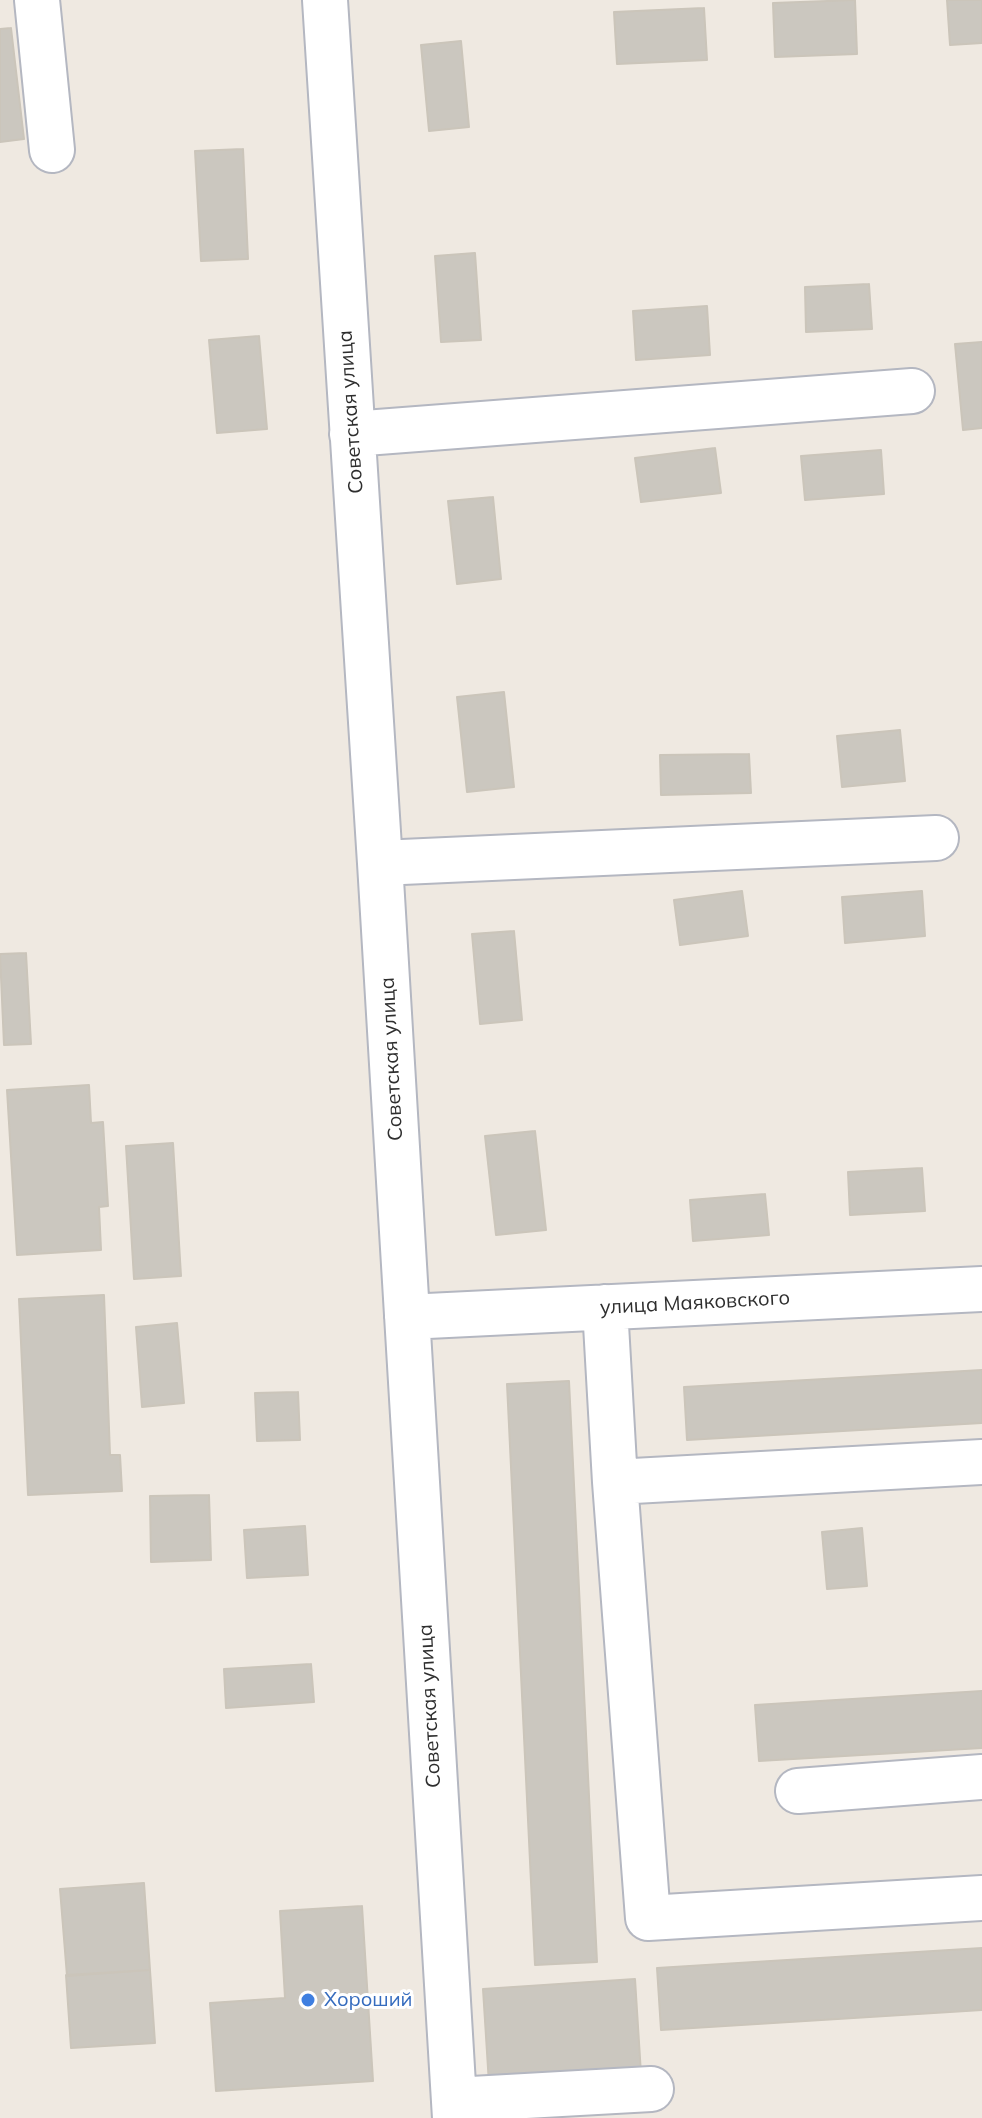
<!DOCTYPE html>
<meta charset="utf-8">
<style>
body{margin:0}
canvas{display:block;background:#efe9e1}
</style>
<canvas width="982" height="2118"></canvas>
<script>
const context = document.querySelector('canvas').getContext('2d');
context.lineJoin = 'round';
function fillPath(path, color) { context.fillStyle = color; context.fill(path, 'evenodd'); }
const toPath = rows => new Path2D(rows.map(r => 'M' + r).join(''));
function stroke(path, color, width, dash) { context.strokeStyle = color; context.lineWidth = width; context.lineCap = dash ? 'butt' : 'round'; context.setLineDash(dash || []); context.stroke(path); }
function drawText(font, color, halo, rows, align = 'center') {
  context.font = font + ' Mulish,sans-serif'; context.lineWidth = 6; context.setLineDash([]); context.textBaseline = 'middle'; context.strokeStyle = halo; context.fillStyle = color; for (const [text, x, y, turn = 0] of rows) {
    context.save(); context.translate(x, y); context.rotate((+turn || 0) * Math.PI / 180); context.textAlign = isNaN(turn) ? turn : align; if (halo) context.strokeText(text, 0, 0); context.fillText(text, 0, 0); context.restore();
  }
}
const building = toPath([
 [855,0,857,54,775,57,773,3,855,0],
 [947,0,982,0,982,43,950,45,947,0],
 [704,8,707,60,617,64,614,12,704,8],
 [11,28,24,139,0,142,0,29,11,28],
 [461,41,469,127,429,131,421,45,461,41],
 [243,149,248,259,201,261,195,151,243,149],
 [475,253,481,340,441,342,435,256,475,253],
 [869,284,872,329,806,332,805,287,869,284],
 [707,306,710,355,636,360,633,311,707,306],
 [259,336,267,429,217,433,209,340,259,336],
 [982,342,982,428,963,430,955,344,982,342],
 [715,448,721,493,641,502,635,458,715,448],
 [881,450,884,494,805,500,801,456,881,450],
 [493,497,501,579,457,584,448,501,493,497],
 [504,692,514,787,467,792,457,697,504,692],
 [900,730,905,781,842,787,837,736,900,730],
 [749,754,751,793,661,795,660,755,749,754],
 [742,891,748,936,680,945,674,900,742,891],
 [922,891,925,936,845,943,842,897,922,891],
 [514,931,522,1020,480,1024,472,934,514,931],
 [26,953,31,1044,4,1045,0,954,26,953],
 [89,1085,91,1123,103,1122,108,1206,99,1207,101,1250,17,1255,7,1090,89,1085],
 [535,1131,546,1230,496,1235,485,1136,535,1131],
 [173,1143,181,1276,134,1279,126,1146,173,1143],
 [922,1168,925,1211,850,1215,848,1172,922,1168],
 [765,1194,769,1235,693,1241,690,1200,765,1194],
 [104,1295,110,1455,120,1455,122,1491,28,1495,19,1299,104,1295],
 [177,1323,184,1403,142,1407,136,1327,177,1323],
 [982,1370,982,1423,687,1440,684,1387,982,1370],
 [569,1381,597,1962,535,1965,507,1384,569,1381],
 [298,1392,300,1440,257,1441,255,1393,298,1392],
 [209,1495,211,1560,151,1562,150,1496,209,1495],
 [305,1526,308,1575,247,1578,244,1530,305,1526],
 [862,1528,867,1586,827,1589,822,1532,862,1528],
 [311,1664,314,1702,226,1708,224,1669,311,1664],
 [982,1691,982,1748,759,1761,755,1705,982,1691],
 [144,1883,150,1970,67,1976,60,1889,144,1883],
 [362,1906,373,2081,216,2091,210,2003,285,1998,280,1911,362,1906],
 [982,1948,982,2010,661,2030,657,1968,982,1948],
 [150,1970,155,2043,71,2048,66,1975,150,1970],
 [635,1979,641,2074,489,2084,483,1989,635,1979]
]);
const minor = toPath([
 [37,0,52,150],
 [325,0,380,863,455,2118],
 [352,434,912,391],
 [380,863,936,838],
 [605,1307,615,1482,648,1918,982,1898],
 [407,1317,982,1289],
 [615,1482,982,1462],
 [798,1791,982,1777],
 [454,2100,651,2089]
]);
const markers = [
 [308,2000,8,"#3f7fe0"]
];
const streetNames = [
 ["Советская улица",351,412,-94],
 ["Советская улица",392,1059,-93],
 ["улица Маяковского",695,1303,-3],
 ["Советская улица",430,1706,-93]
];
const shopNames = [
 ["Хороший",324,2000]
];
fillPath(building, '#cbc7bf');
stroke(building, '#cbc5ba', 2);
stroke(minor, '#b4b7c1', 48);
stroke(minor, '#fff', 44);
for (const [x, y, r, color] of markers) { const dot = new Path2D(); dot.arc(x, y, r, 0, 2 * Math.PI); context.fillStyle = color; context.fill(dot); stroke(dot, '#fff', 3); }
drawText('20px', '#2e2e2e', '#fff', streetNames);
drawText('20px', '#366cbe', '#fff', shopNames, 'left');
</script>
